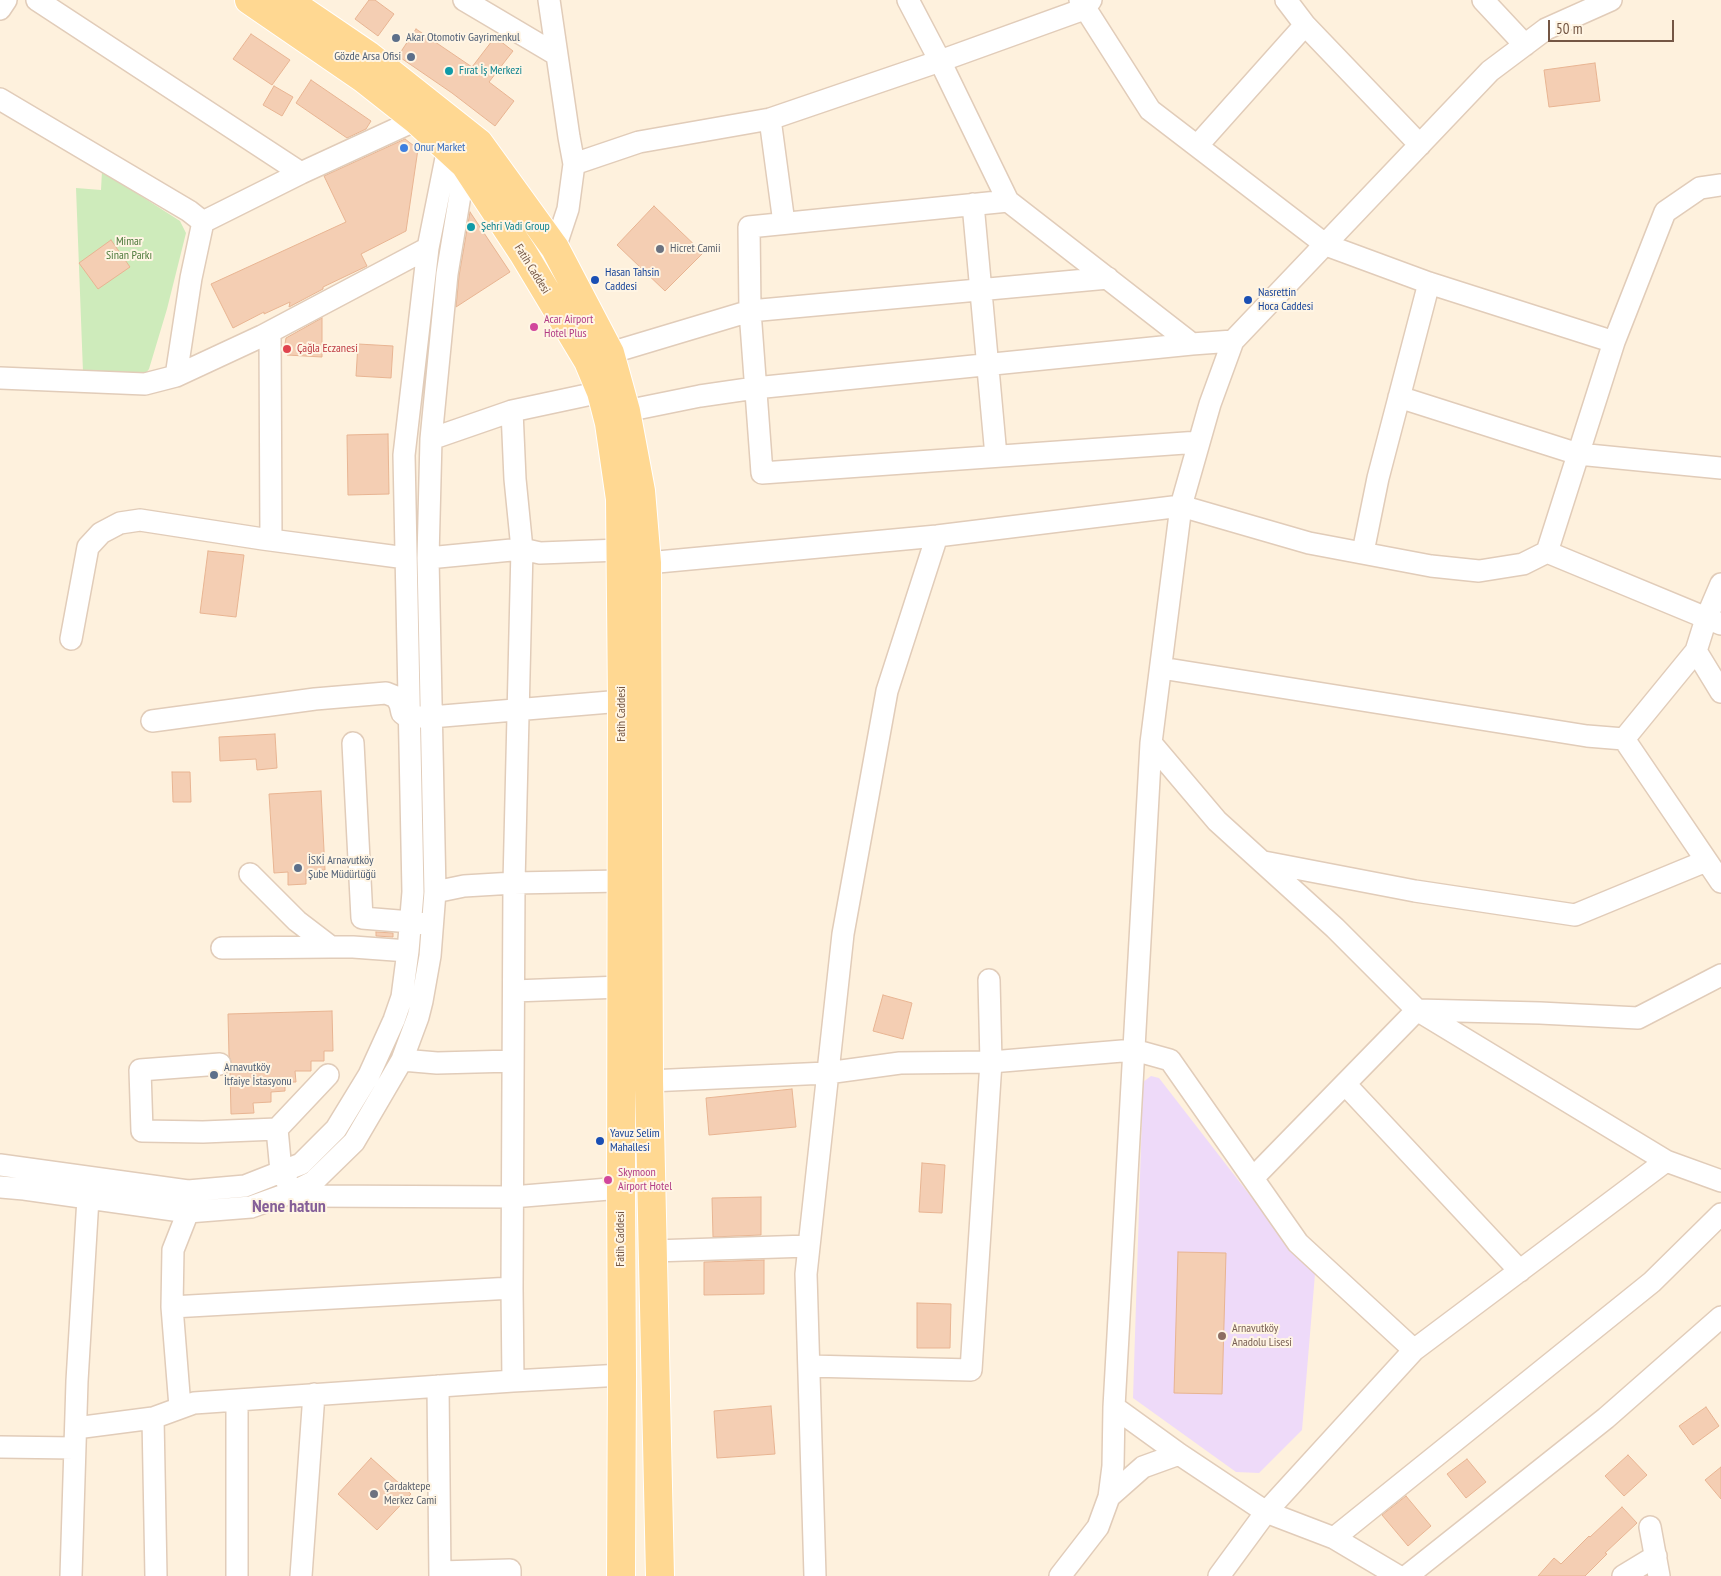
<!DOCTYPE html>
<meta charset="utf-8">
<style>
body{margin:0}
#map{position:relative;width:1721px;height:1576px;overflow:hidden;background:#fef1dd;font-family:"PT Sans Narrow",sans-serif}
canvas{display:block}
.scale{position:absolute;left:1548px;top:20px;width:126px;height:22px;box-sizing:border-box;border:2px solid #745644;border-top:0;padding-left:6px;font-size:15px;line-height:18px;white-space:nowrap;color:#745644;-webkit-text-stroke:4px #fff5e4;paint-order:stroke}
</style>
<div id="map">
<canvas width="1721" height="1576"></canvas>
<div class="scale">50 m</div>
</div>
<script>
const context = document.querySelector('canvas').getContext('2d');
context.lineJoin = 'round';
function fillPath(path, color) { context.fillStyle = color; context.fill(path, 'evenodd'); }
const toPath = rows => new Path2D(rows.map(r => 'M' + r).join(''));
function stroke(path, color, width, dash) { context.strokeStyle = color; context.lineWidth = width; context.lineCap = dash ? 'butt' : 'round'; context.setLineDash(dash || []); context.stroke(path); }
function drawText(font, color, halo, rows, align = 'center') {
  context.font = font + ' "PT Sans Narrow",sans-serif'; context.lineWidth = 4; context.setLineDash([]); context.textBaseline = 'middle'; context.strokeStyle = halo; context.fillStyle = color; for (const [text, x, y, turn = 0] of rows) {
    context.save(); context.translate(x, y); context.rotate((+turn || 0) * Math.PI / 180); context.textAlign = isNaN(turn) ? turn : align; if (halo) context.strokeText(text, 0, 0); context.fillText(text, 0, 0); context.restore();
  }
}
const education = toPath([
 [1151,1076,1159,1078,1294,1252,1315,1274,1302,1430,1259,1473,1236,1472,1133,1398,1143,1082]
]);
const green = toPath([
 [102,171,180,221,186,233,167,309,149,369,145,374,83,372,76,188,101,190]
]);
const building = toPath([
 [369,0,375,0,394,14,378,36,355,19,369,0],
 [416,29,472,67,495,37,513,51,489,82,514,101,495,126,452,93,398,56,416,29],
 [251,34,290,60,272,85,233,59,251,34],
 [1595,63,1600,101,1549,107,1544,70,1595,63],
 [311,80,371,121,366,129,347,138,296,103,311,80],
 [274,86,293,97,282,116,263,105,274,86],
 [405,139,418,149,406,231,361,254,367,266,323,287,323,289,289,307,290,302,264,314,264,312,233,328,211,284,346,222,324,176,405,139],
 [654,206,703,253,665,291,617,245,654,206],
 [470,212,510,272,456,307,459,276,470,212],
 [111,240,130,267,98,289,79,263,111,240],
 [322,318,322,357,287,355,288,350,284,350,286,338,322,318],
 [358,344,393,346,391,378,356,376,358,344],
 [388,434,389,494,348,495,347,435,388,434],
 [208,551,244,555,236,617,200,613,208,551],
 [275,734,277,768,257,770,256,759,220,761,219,737,275,734],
 [172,772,190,772,191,802,173,802,172,772],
 [321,791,325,870,306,871,306,884,288,885,288,872,274,873,269,794,321,791],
 [376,932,393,933,393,937,376,936,376,932],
 [883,995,912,1003,903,1039,873,1031,883,995],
 [332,1011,333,1051,324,1051,324,1061,311,1061,311,1071,295,1071,296,1082,285,1082,285,1091,271,1092,271,1102,253,1103,254,1113,231,1114,230,1071,232,1064,229,1056,228,1014,332,1011],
 [792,1089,796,1127,709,1135,706,1098,792,1089],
 [922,1163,945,1165,942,1213,919,1212,922,1163],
 [761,1197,761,1235,713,1237,712,1198,761,1197],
 [1178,1252,1226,1253,1222,1394,1174,1393,1178,1252],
 [764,1260,764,1294,704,1295,704,1262,764,1260],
 [917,1303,951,1304,950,1348,917,1348,917,1303],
 [771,1406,775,1454,717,1458,714,1411,771,1406],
 [1706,1407,1719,1426,1693,1445,1679,1426,1706,1407],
 [1628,1455,1647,1475,1624,1496,1605,1476,1628,1455],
 [371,1458,411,1494,377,1530,338,1494,371,1458],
 [1467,1459,1486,1482,1466,1498,1447,1474,1467,1459],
 [1721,1467,1721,1499,1705,1480,1721,1467],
 [1406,1496,1431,1526,1408,1546,1382,1515,1406,1496],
 [1622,1507,1637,1523,1605,1553,1607,1554,1585,1576,1538,1576,1554,1558,1561,1564,1589,1536,1590,1537,1622,1507]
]);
const minor = toPath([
 [37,0,301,173],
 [464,0,557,55],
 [549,0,569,137,574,164,568,209,555,248],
 [908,0,940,61,1008,201,1192,344,1233,341],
 [1080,0,1150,110,1326,245,1429,283,1614,342],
 [1286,0,1305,25,1420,145],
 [1483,0,1525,45],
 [0,9,6,0],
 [0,99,189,211,203,222,301,173,416,120],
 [770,119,784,223],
 [1197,146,1305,25],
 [574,164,639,142,770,119,940,61,1084,9,1091,0],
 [1008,201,749,227,750,311,762,473,1199,442],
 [973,204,996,456],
 [270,332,271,540],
 [610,353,750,311,1108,278],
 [176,376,191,278,203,222],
 [0,378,145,384,176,376,262,336,428,248],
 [1399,397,1578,454,1721,468],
 [512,411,515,479,522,549,514,883,512,1288,513,1381],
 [626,411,700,396,755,388,1192,344],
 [431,439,512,411,601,392],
 [1363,552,1378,478,1429,283],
 [1547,552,1614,342,1665,212,1700,188,1721,185],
 [428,558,522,549,540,553,620,550],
 [647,563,937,536,1181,506,1309,543,1431,566,1479,571,1523,564,1547,552,1721,624],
 [71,639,88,547,101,533,120,523,140,520,263,539,406,558],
 [1696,651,1721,692],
 [1161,668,1587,736,1624,739,1696,651,1706,619,1721,584],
 [152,721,315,699,386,693,396,697,400,704,402,713,407,717,431,717,622,701],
 [1624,739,1721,882],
 [353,743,362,918,411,922,425,924],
 [1151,743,1217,821,1335,928,1417,1010,1666,1161,1721,1181],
 [1264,862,1415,891,1575,915,1706,861],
 [250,874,297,921,331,947,353,947,408,951],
 [435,892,464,886,514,883,621,881],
 [222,948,331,947],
 [514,991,621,987],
 [402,1060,437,1063,513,1061],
 [220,1064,140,1070,142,1131,203,1132,277,1129],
 [328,1075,277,1129,281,1171,293,1192,308,1196,512,1197,621,1188],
 [649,1081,827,1073,900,1063,991,1062,1134,1050,1170,1060,1298,1243,1414,1350],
 [1345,1084,1520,1271],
 [0,1165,188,1191,245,1186,301,1164,336,1129,369,1075,394,1020,402,997,408,951,413,892,404,455,428,248,448,148,452,138],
 [1253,1178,1417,1010,1540,1013,1638,1018,1721,975],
 [0,1187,24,1189,188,1212,251,1207,293,1192,313,1182,354,1142,402,1060,418,1017,422,1001,430,956,435,892,428,558,431,439,447,274,465,165,470,158],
 [653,1251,809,1246],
 [172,1307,512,1288],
 [809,1366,971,1370,991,1062,989,980],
 [438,1386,440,1576],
 [180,1407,172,1307,173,1250,188,1212],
 [1114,1407,1179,1454,1266,1512,1334,1538,1398,1576],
 [153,1418,156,1576],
 [76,1428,153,1418,194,1403,513,1381,622,1375],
 [0,1447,74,1448],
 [1109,1497,1143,1467,1179,1454],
 [1650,1527,1659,1576],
 [1334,1538,1652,1282,1721,1214],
 [440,1572,510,1570,510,1576],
 [71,1576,77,1381,88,1198],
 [237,1576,237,1400],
 [301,1576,314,1394],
 [815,1576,806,1274,843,934,887,691,937,536],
 [1060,1576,1098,1527,1109,1497,1113,1466,1114,1407,1151,743,1181,506,1210,404,1233,341,1490,71,1546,29,1611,0],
 [1219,1576,1266,1512,1414,1350,1666,1161],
 [1407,1576,1606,1418,1721,1317],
 [1623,1576,1656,1556]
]);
const major = toPath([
 [249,0,364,79,416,120,465,165,523,253,588,361,601,392,609,423,620,499,622,701,621,1188,622,1375,621,1576],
 [287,0,368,55,479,143,555,248,610,353,626,411,641,491,647,563,649,1081,660,1576]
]);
const markers = [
 [396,38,5,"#5c6f8a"],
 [411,57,5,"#5c6f8a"],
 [449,71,5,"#0f9aa8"],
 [404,148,5,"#3f7fe0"],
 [471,227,5,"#0f9aa8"],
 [660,249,5,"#6b7280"],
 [595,280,5,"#1a4fb4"],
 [1248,300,5,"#1a4fb4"],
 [534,327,5,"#d1479c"],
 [287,349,5,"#e0444e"],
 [298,868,5,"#5c6f8a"],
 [214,1075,5,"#5c6f8a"],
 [600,1141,5,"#1a4fb4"],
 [608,1180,5,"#d1479c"],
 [1222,1336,5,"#8d6e63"],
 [374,1494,5,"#6b7280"]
];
const serviceNames = [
 ["Akar Otomotiv Gayrimenkul",406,38],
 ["Gözde Arsa Ofisi",401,57,"right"],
 ["İSKİ Arnavutköy",308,861],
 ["Şube Müdürlüğü",308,875],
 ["Arnavutköy",224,1068],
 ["İtfaiye İstasyonu",224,1082]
];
const cultureNames = [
 ["Fırat İş Merkezi",459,71],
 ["Şehri Vadi Group",481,227]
];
const shopNames = [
 ["Onur Market",414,148]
];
const parkNames = [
 ["Mimar",129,242],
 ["Sinan Parkı",129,256]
];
const worshipNames = [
 ["Hicret Camii",670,249],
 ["Çardaktepe",384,1487],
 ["Merkez Cami",384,1501]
];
const streetNames = [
 ["Fatih Caddesi",532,269,58],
 ["Fatih Caddesi",622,714,-90],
 ["Fatih Caddesi",621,1239,-90]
];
const transitNames = [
 ["Hasan Tahsin",605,273],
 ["Caddesi",605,287],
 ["Nasrettin",1258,293],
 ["Hoca Caddesi",1258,307],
 ["Yavuz Selim",610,1134],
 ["Mahallesi",610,1148]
];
const hotelNames = [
 ["Acar Airport",544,320],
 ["Hotel Plus",544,334],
 ["Skymoon",618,1173],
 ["Airport Hotel",618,1187]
];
const healthNames = [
 ["Çağla Eczanesi",297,349]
];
const educationNames = [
 ["Arnavutköy",1232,1329],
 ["Anadolu Lisesi",1232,1343]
];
const districtNames = [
 ["Nene hatun",289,1207]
];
fillPath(education, '#eedaf9');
fillPath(green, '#ceebbb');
fillPath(building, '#f4ceb3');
stroke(building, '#e8b492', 1);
stroke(minor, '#e1ccb9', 24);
stroke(major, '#fff', 30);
stroke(minor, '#fff', 21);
stroke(major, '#ffd892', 28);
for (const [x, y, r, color] of markers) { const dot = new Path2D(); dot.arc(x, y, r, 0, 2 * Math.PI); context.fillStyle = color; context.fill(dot); stroke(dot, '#fff5e4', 2); }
drawText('12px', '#4e5e75', '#fff5e4', serviceNames, 'left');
drawText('12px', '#0d838f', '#fff5e4', cultureNames, 'left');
drawText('12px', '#366cbe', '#fff5e4', shopNames, 'left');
drawText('12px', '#4e7a3c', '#fff5e4', parkNames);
drawText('12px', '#5b616d', '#fff5e4', worshipNames, 'left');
drawText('12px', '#745644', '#fff5e4', streetNames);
drawText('12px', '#164399', '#fff5e4', transitNames, 'left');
drawText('12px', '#b23c85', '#fff5e4', hotelNames, 'left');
drawText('12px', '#be3a42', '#fff5e4', healthNames, 'left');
drawText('12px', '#785e54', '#fff5e4', educationNames, 'left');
drawText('bold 18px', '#855f98', '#fff5e4', districtNames);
</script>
